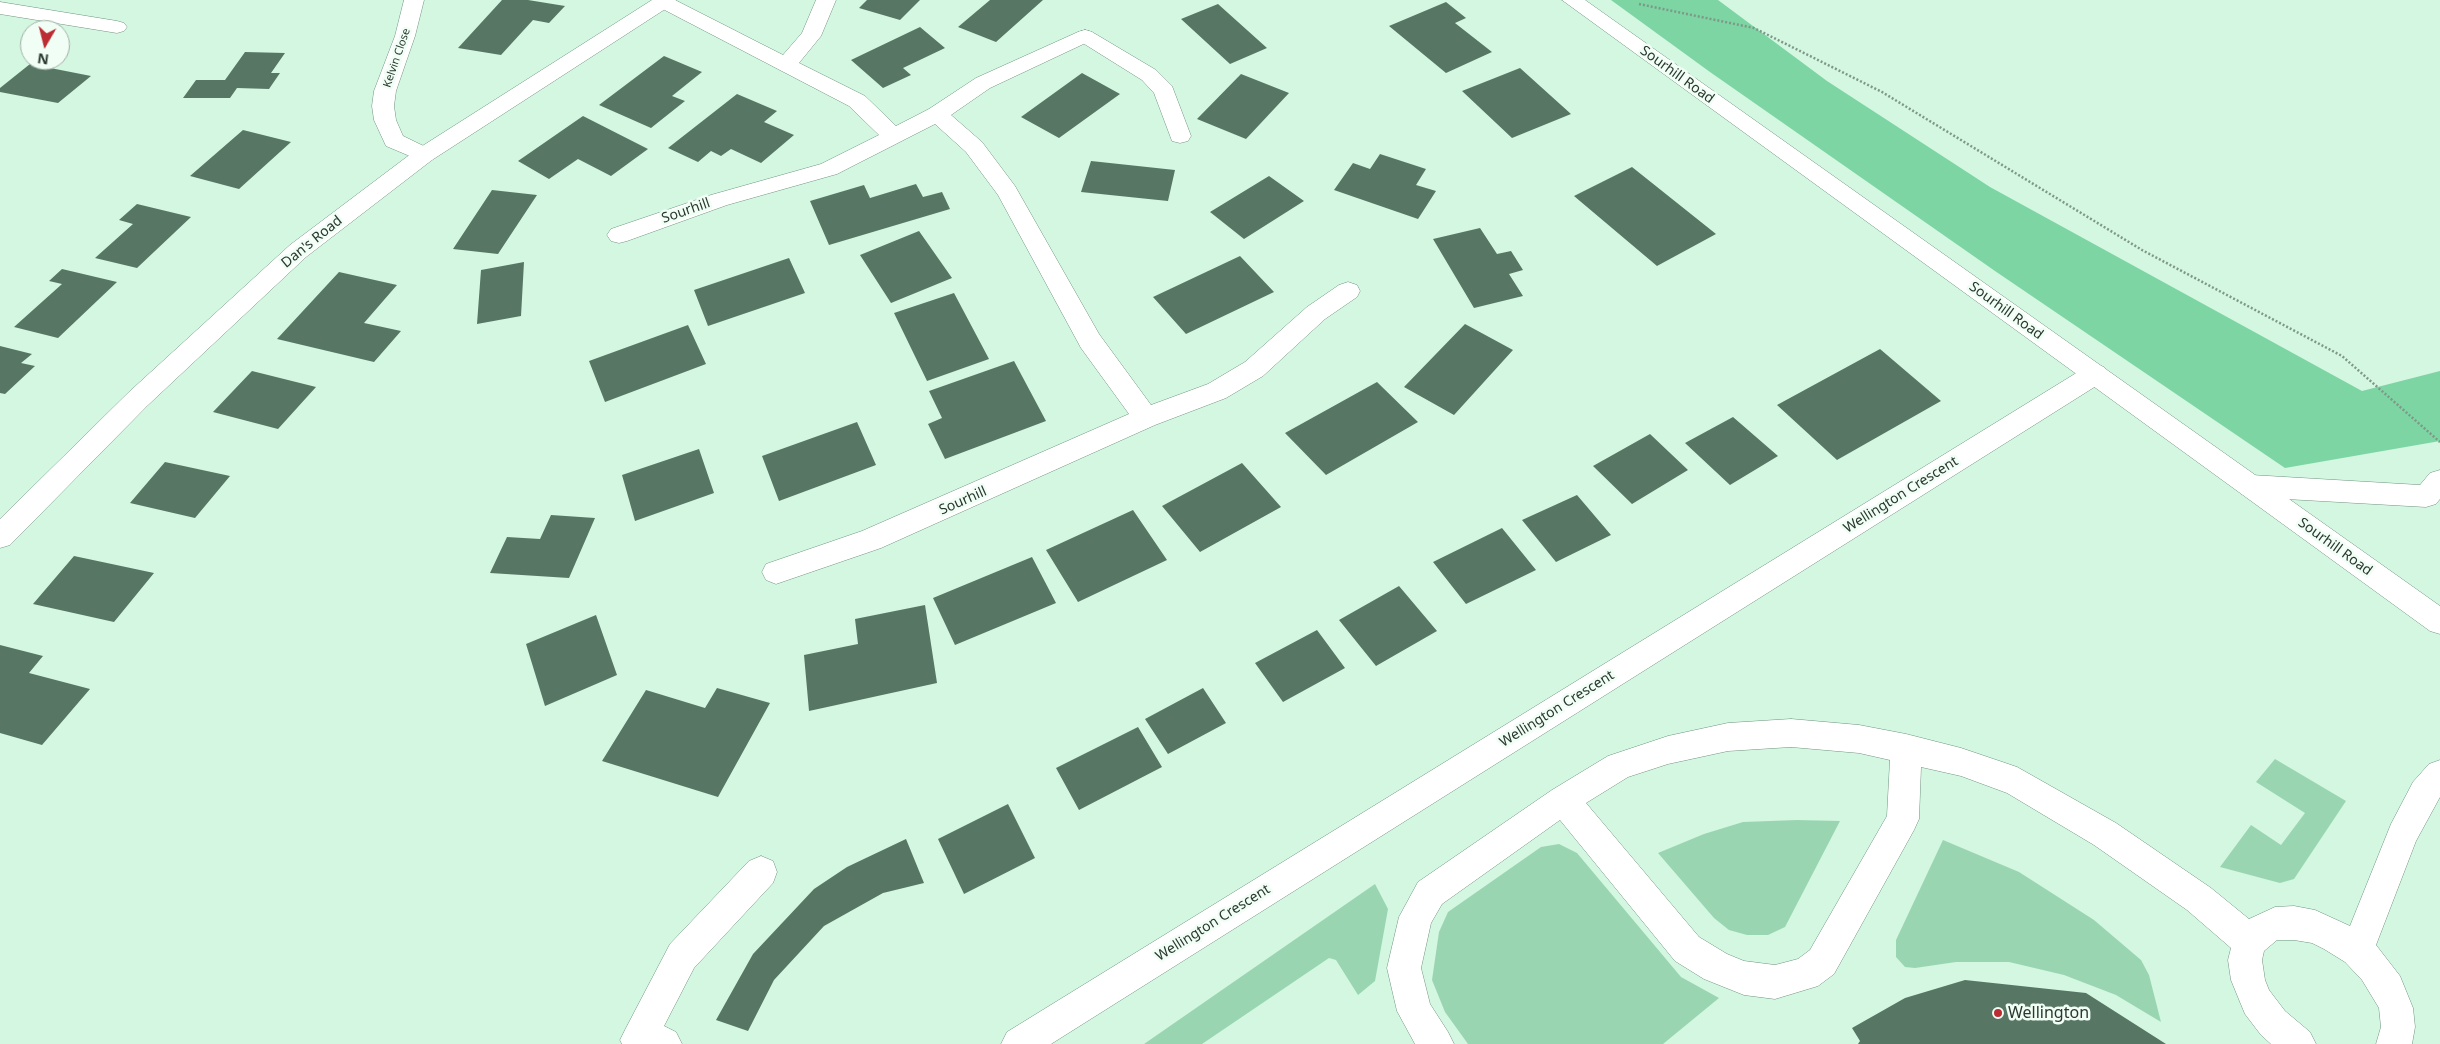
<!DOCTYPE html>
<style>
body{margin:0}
#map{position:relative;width:2440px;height:1044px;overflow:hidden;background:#d3f7e0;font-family:"Noto Sans",sans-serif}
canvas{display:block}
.north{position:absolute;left:20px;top:20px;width:50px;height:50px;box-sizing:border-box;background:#f0fef5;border:1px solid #a1afa6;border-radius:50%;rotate:188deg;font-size:14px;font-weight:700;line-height:20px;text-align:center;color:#2a3830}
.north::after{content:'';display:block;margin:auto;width:18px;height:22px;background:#bc2c33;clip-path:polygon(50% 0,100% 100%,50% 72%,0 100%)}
</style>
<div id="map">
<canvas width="2440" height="1044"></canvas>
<div class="north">N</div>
</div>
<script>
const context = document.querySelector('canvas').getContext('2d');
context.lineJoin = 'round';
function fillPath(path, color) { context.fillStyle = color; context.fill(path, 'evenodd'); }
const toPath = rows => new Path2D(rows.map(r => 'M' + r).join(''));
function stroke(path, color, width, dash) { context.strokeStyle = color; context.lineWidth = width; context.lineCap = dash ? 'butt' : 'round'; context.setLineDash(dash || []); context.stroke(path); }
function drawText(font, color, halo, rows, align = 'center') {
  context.font = font + ' "Noto Sans",sans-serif'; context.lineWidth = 5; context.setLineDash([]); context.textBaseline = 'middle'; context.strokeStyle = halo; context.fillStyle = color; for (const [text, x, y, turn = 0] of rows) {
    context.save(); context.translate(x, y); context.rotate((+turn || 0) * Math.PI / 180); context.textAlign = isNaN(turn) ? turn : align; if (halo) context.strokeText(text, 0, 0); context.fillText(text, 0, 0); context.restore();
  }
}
const green = toPath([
 [2275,759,2346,801,2294,879,2280,883,2220,867,2251,825,2281,845,2305,813,2256,782],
 [1797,820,1840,821,1785,927,1768,935,1747,935,1729,930,1714,918,1658,853,1704,834,1743,822],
 [1943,840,2019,872,2094,920,2141,960,2149,975,2161,1022,2116,995,2064,975,2009,962,1956,962,1915,968,1905,967,1896,957,1896,940],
 [1559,844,1577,853,1681,977,1719,998,1663,1044,1468,1044,1445,1012,1432,980,1439,932,1448,912,1541,847],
 [1375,884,1388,909,1375,981,1358,995,1336,960,1329,958,1202,1044,1144,1044]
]);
const forest = toPath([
 [1611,0,1718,0,1827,81,1990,187,2362,391,2440,371,2440,441,2285,468,1995,271,1710,72]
]);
const building = toPath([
 [502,0,528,0,565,6,549,23,533,20,501,55,458,48],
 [867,0,920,0,900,20,859,8],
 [990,0,1043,0,996,42,958,27],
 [1446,2,1466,18,1455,23,1492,52,1446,73,1389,26],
 [1218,4,1267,48,1230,64,1181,19],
 [920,27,945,48,903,68,911,75,883,88,851,60],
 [245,52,285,53,271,73,280,73,269,89,237,88,230,98,183,98,196,80,225,80],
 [664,56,702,72,672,96,685,101,651,128,599,105],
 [30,64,91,76,58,103,0,92,0,88],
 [1520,68,1571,114,1512,138,1462,91],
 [1082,73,1120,94,1059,138,1021,117],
 [1241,74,1289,93,1246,139,1197,119],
 [737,94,777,111,764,122,794,135,761,163,731,149,721,156,711,151,698,162,668,148],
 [583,116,648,149,611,176,578,159,549,179,518,161],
 [243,130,291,142,239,189,190,176],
 [1380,154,1426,169,1416,185,1436,191,1418,219,1334,190,1353,163,1370,169],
 [1091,161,1175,170,1168,201,1081,192],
 [1632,167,1716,234,1657,266,1574,196],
 [1269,176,1304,201,1244,239,1210,212],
 [916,184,923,197,942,192,950,209,829,245,810,201,864,185,870,198],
 [492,190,537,195,498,254,453,249],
 [137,204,191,217,137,268,95,258,133,224,119,220],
 [1480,228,1497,254,1511,251,1523,270,1509,274,1523,296,1474,308,1433,239],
 [919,231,952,278,891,303,860,255],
 [1240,256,1274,292,1186,334,1153,297],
 [789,258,805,293,708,326,694,290],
 [524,262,521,316,477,324,481,270],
 [62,269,117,282,58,338,14,327,62,284,49,281],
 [339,272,397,285,364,323,401,331,374,362,277,339],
 [954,293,989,359,927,381,894,313],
 [1465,324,1513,350,1454,415,1404,387],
 [688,325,706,364,605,402,589,361],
 [0,346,32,354,21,363,35,366,5,394,0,393],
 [1880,349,1941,401,1837,460,1777,405],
 [1014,361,1046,421,945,459,928,424,942,418,929,391],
 [252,371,316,387,278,429,213,412],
 [1377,382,1418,422,1326,475,1285,433],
 [1733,417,1778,456,1730,485,1685,443],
 [857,422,876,465,779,501,762,456],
 [1650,434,1688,470,1632,504,1593,466],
 [699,449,714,493,635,521,622,475],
 [165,462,230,476,195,518,130,503],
 [1242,463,1281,507,1200,552,1162,506],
 [1577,495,1611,535,1556,562,1522,520],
 [1133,510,1167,560,1078,602,1046,550],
 [551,515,595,518,569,578,490,573,507,537,540,539],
 [1502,528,1536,570,1466,604,1433,562],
 [74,556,154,573,114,622,33,604],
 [1032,557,1056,603,955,645,933,598],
 [1399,586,1437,631,1376,666,1339,620],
 [925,605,937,683,809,711,804,655,858,644,855,619],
 [596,615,617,675,545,706,526,644],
 [1317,630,1345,668,1283,702,1255,663],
 [0,645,43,656,29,673,90,689,42,745,0,733],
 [717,688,770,703,718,797,602,761,646,690,705,708],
 [1203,688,1226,723,1168,754,1145,719],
 [1138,727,1162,767,1079,810,1056,768],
 [1008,804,1035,858,964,894,938,839],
 [906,839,924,883,883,893,824,926,774,980,748,1031,716,1020,753,954,814,889,847,867],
 [1965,980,2086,993,2166,1044,1858,1044,1860,1041,1852,1028,1905,998]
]);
const path = toPath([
 [1639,4,1754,28,1882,92,2142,250,2342,356,2440,442]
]);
const lane = toPath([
 [1085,30,1092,32,1156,70,1172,86,1191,136,1188,141,1180,143,1172,141,1154,93,1142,80,1078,40,1075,36,1078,32,1085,30],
 [2440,470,2440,499,2436,504,2426,507,2251,497,2241,494,2238,486,2241,478,2251,475,2420,485,2430,473,2440,470],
 [1791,719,1859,725,1906,734,1961,748,2017,767,2116,823,2211,888,2249,919,2275,907,2294,906,2315,910,2350,926,2391,824,2413,782,2429,764,2440,760,2440,797,2416,841,2376,945,2400,976,2413,1008,2415,1027,2412,1044,2376,1044,2381,1027,2379,1008,2362,980,2345,962,2324,949,2312,943,2294,940,2277,940,2264,951,2262,960,2265,980,2269,990,2285,1011,2310,1032,2316,1044,2271,1044,2261,1035,2245,1014,2240,1002,2231,980,2228,960,2231,948,2187,910,2094,845,2007,793,1961,776,1921,767,1919,819,1914,830,1834,974,1818,986,1775,999,1744,995,1704,979,1675,961,1560,820,1442,904,1431,923,1421,968,1430,1004,1448,1032,1454,1044,1415,1044,1397,1011,1387,968,1399,917,1418,882,1552,790,1608,756,1668,736,1728,723,1791,719],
 [1791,747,1859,753,1890,760,1887,816,1810,950,1798,959,1775,965,1744,961,1727,954,1699,937,1586,803,1628,777,1668,764,1728,751,1791,747],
 [761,856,773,861,777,872,773,883,694,968,664,1026,676,1032,682,1044,622,1044,620,1040,626,1028,670,944,749,861,761,856]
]);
const street = toPath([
 [404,0,424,0,415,36,396,91,394,106,396,120,403,136,432,150,435,155,432,160,424,162,386,146,374,120,372,106,374,91,395,36,404,0],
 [655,0,675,0,783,55,802,33,816,0,836,0,821,36,799,63,865,96,896,126,929,109,976,78,1078,32,1085,30,1092,32,1095,36,1092,40,990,88,951,115,982,142,1015,186,1099,334,1151,405,1208,384,1245,362,1307,307,1339,285,1348,282,1357,285,1360,291,1357,297,1325,319,1263,376,1226,398,1155,425,881,548,776,584,766,580,762,572,766,564,862,531,1129,414,1081,348,998,195,966,152,935,124,837,174,727,205,627,241,619,243,611,241,607,235,611,229,711,195,821,164,879,135,849,106,657,6,654,2,655,0],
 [0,2,117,21,124,23,127,27,124,31,117,33,0,14,0,2],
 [2095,364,2104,367,2108,374,2104,381,1051,1044,1001,1044,1007,1032,2086,367,2095,364]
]);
const secondary = toPath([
 [652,0,676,0,673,4,432,160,306,257,147,406,10,545,0,548,0,519,129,392,290,245,416,150,652,0],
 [1562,0,1585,0,2440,606,2440,634,2430,631,1562,0]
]);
const markers = [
 [1998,1013,5,"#bc2c33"]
];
const farStreetnames = [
 ["Kelvin Close",397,58,-71]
];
const streetNames = [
 ["Sourhill Road",1677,75,36],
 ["Sourhill",686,211,-19],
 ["Dan's Road",312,242,-39],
 ["Sourhill Road",2006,311,36],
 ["Wellington Crescent",1901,495,-32],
 ["Sourhill",963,501,-24],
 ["Sourhill Road",2335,547,36],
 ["Wellington Crescent",1557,709,-32],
 ["Wellington Crescent",1213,923,-32]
];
const nearPoinames = [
 ["Wellington",2008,1013]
];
fillPath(green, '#9ad5b2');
fillPath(forest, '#7cd5a3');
fillPath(building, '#577764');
stroke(lane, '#739480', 1);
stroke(street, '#739480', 1);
stroke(secondary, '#739480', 1);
stroke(path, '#7f9888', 2.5, [2, 2]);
fillPath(lane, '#fff');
fillPath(street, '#fff');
fillPath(secondary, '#fff');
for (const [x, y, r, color] of markers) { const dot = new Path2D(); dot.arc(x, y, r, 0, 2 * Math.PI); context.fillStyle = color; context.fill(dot); stroke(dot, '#f0fef5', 2); }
drawText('11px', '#2a3830', '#f0fef5', farStreetnames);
drawText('14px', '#2a3830', '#f0fef5', streetNames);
drawText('16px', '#2a3830', '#f0fef5', nearPoinames, 'left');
</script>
